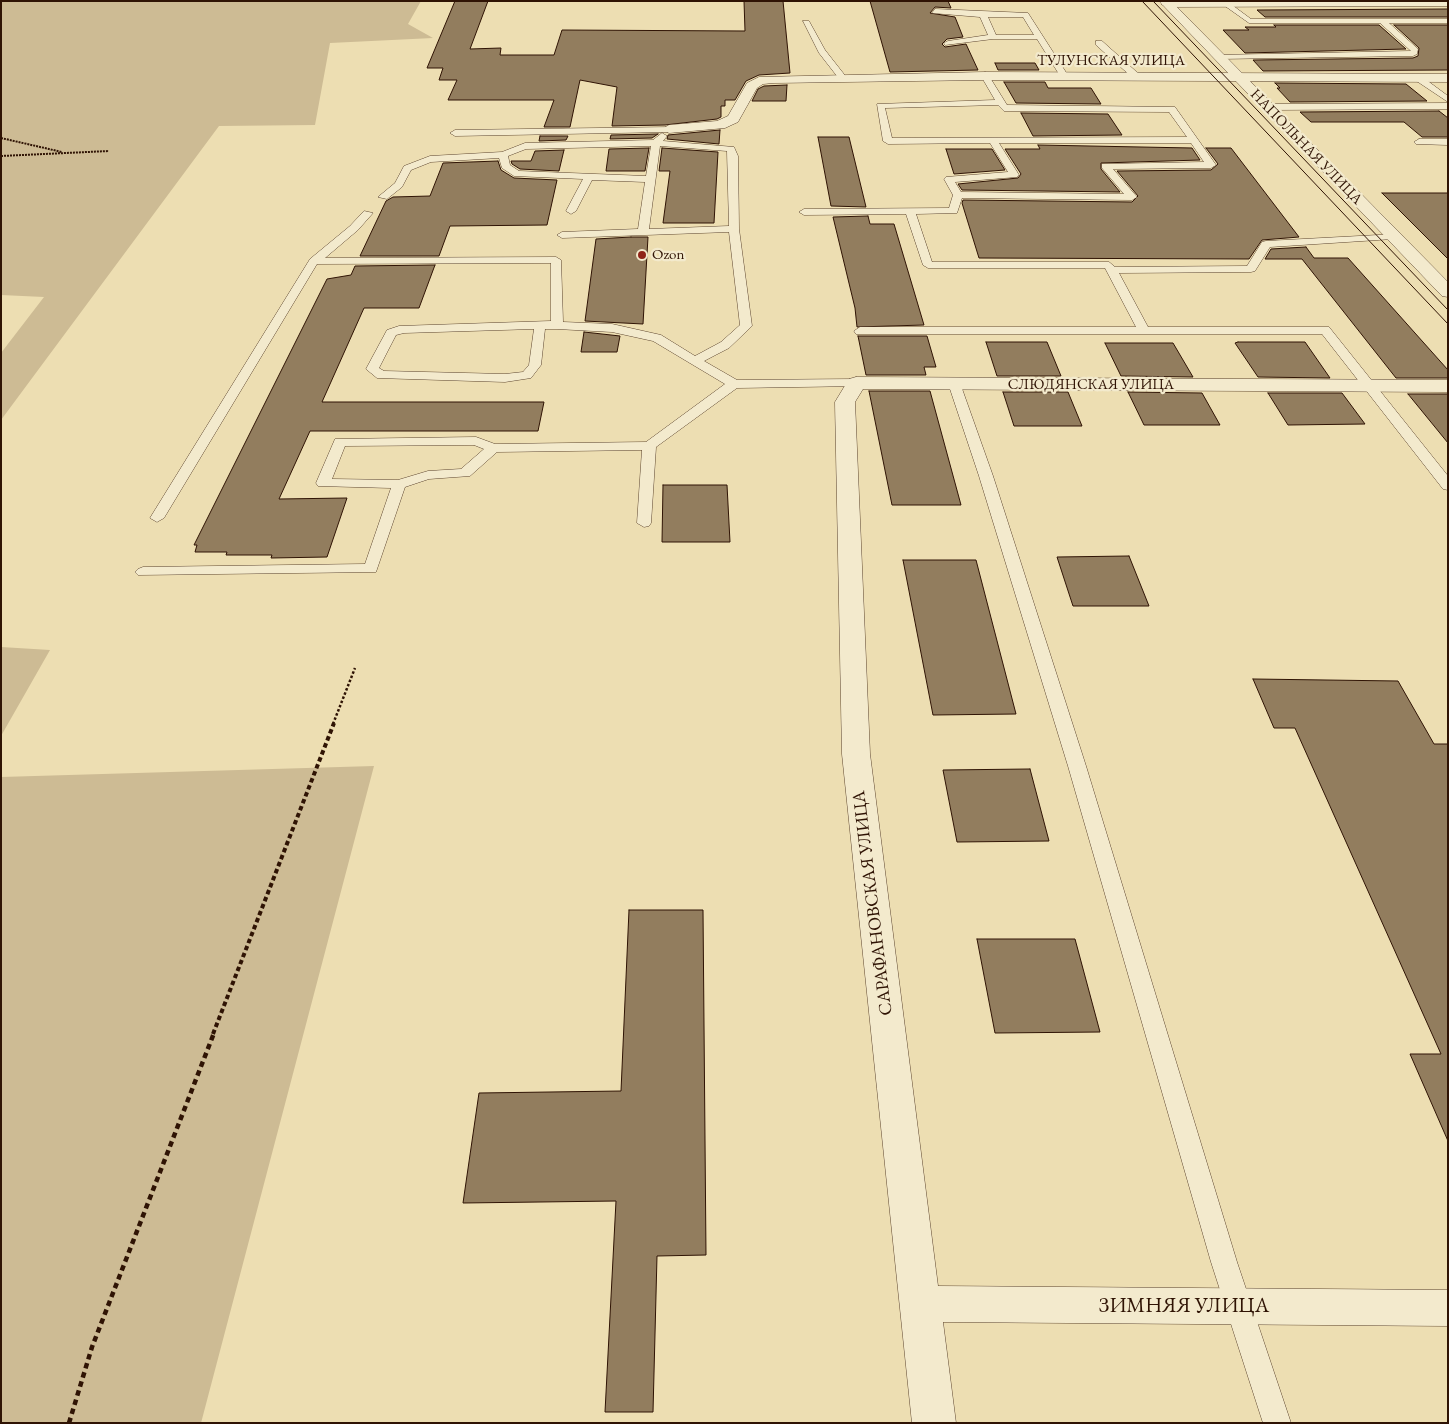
<!DOCTYPE html>
<meta charset="utf-8">
<style>
body{margin:0}
#map{position:relative;width:1449px;height:1424px;overflow:hidden;background:#eddeb2;font-family:"EB Garamond",serif}
canvas{display:block}
.frame{position:absolute;inset:0;border:2px solid #2f1304;pointer-events:none}
</style>
<div id="map">
<canvas width="1449" height="1424"></canvas>
<div class="frame"></div>
</div>
<script>
const context = document.querySelector('canvas').getContext('2d');
context.lineJoin = 'round';
function fillPath(path, color) { context.fillStyle = color; context.fill(path, 'evenodd'); }
const toPath = rows => new Path2D(rows.map(r => 'M' + r).join(''));
function stroke(path, color, width, dash) { context.strokeStyle = color; context.lineWidth = width; context.lineCap = dash ? 'butt' : 'round'; context.setLineDash(dash || []); context.stroke(path); }
function drawText(font, color, halo, rows, align = 'center') {
  context.font = font + ' "EB Garamond",serif'; context.lineWidth = 4.5; context.setLineDash([]); context.textBaseline = 'middle'; context.strokeStyle = halo; context.fillStyle = color; for (const [text, x, y, turn = 0] of rows) {
    context.save(); context.translate(x, y); context.rotate((+turn || 0) * Math.PI / 180); context.textAlign = isNaN(turn) ? turn : align; if (halo) context.strokeText(text, 0, 0); context.fillText(text, 0, 0); context.restore();
  }
}
const green = toPath([
 [1,1,421,1,408,24,433,38,330,43,315,125,219,126,1,420,1,353,44,297,1,295],
 [1,647,50,650,1,736],
 [374,766,201,1423,1,1423,1,777]
]);
const building = toPath([
 [455,1,488,1,470,49,501,48,500,55,554,55,562,30,745,31,744,1,783,1,790,73,759,75,746,81,735,100,725,100,725,106,721,106,721,117,717,119,665,125,612,126,617,87,580,80,570,127,544,127,554,100,448,100,457,80,439,80,443,68,427,68,455,1],
 [870,1,948,1,951,8,935,7,930,13,955,17,963,37,947,39,942,44,945,47,966,44,978,70,890,72,870,1],
 [1448,9,1448,17,1265,17,1257,10,1448,9],
 [1274,25,1379,25,1406,49,1245,53,1223,30,1249,30,1245,27,1276,27,1274,25],
 [1394,25,1448,25,1448,70,1263,71,1253,60,1413,58,1418,56,1419,48,1394,25],
 [995,63,1035,63,1039,70,998,70,995,63],
 [1004,82,1045,82,1048,88,1091,88,1101,104,1016,103,1004,82],
 [1275,83,1406,84,1427,101,1290,102,1277,88,1280,88,1275,83],
 [787,85,786,101,752,101,758,89,764,86,787,85],
 [1439,111,1448,118,1448,137,1422,137,1404,122,1311,122,1300,112,1439,111],
 [1021,113,1108,114,1122,135,1033,136,1021,113],
 [720,130,719,144,667,139,668,135,720,130],
 [658,134,652,138,610,139,611,135,658,134],
 [540,136,568,136,566,140,539,141,540,136],
 [818,137,849,137,866,207,831,206,818,137],
 [1038,145,1192,148,1200,160,1101,163,1101,169,1120,192,962,190,958,184,1018,178,1021,174,1005,149,1040,149,1038,145],
 [649,148,645,171,606,171,609,149,649,148],
 [662,148,718,152,714,223,663,223,670,171,659,171,662,148],
 [1206,148,1231,148,1299,237,1262,240,1249,259,979,258,962,203,963,200,1132,202,1138,196,1117,171,1211,170,1218,164,1206,148],
 [946,149,992,149,1005,170,954,174,946,149],
 [564,150,559,171,520,169,512,164,511,161,531,161,535,151,564,150],
 [498,161,501,170,514,178,557,180,547,225,450,226,439,256,360,256,386,201,393,197,430,196,443,163,498,161],
 [1382,193,1448,193,1448,259,1382,193],
 [868,216,870,224,894,224,924,325,857,327,855,308,833,217,868,216],
 [631,237,648,237,643,324,585,321,596,239,631,237],
 [1306,247,1314,258,1348,258,1448,370,1448,378,1396,378,1302,259,1265,259,1271,249,1306,247],
 [435,265,419,308,364,308,322,402,544,402,538,431,310,431,279,499,347,498,327,557,271,558,272,555,226,555,227,552,195,552,197,545,194,545,327,279,351,275,355,266,435,265],
 [584,332,620,336,617,352,581,352,584,332],
 [858,336,927,336,936,367,924,367,926,375,866,375,858,336],
 [986,342,1047,342,1061,376,997,376,986,342],
 [1238,342,1305,342,1330,378,1258,377,1235,343,1238,342],
 [1105,343,1173,343,1193,377,1121,376,1105,343],
 [869,391,930,391,961,505,892,505,869,391],
 [1003,392,1068,392,1082,426,1014,426,1003,392],
 [1128,392,1202,393,1220,425,1144,425,1128,392],
 [1268,393,1342,393,1365,424,1288,425,1268,393],
 [1408,394,1448,394,1448,443,1408,394],
 [663,485,727,485,730,542,662,542,663,485],
 [1129,556,1149,606,1073,606,1057,557,1129,556],
 [903,560,976,560,1016,714,933,715,903,560],
 [1253,679,1398,681,1434,744,1448,744,1448,1141,1410,1054,1441,1054,1295,728,1274,728,1253,679],
 [1030,769,1049,841,957,842,943,770,1030,769],
 [629,910,703,910,706,1255,657,1256,653,1412,605,1412,616,1201,463,1203,479,1093,621,1091,629,910],
 [977,939,1075,939,1100,1032,995,1033,977,939]
]);
const pathFar3 = toPath([
 [1,138,62,152],
 [1,156,109,151]
]);
const pathFar2 = toPath([
 [333,724,355,668]
]);
const pathFar1 = toPath([
 [213,1034,334,723]
]);
const path = toPath([
 [69,1423,92,1347,214,1033]
]);
const service = toPath([
 [1228,2,1251,19,1448,19,1448,23,1389,23,1418,49,1417,54,1413,56,1218,59,1214,57,1215,55,1411,51,1380,23,1249,23,1225,6,1228,2],
 [935,9,1028,13,1069,77,1062,79,1037,39,993,39,945,45,944,43,948,41,988,35,980,17,932,13,935,9],
 [988,17,1023,17,1034,35,996,35,988,17],
 [803,21,809,21,825,50,847,78,846,80,840,80,819,53,803,21],
 [1096,41,1102,41,1140,75,1140,79,1134,79,1096,45,1096,41],
 [985,74,989,76,1007,105,1175,107,1216,165,1211,168,1113,169,1137,197,1132,200,962,198,957,213,916,214,932,262,1109,262,1115,267,1247,266,1262,242,1266,241,1397,234,1397,238,1393,239,1270,247,1255,271,1251,272,1119,273,1148,327,1329,327,1448,476,1448,490,1443,489,1322,334,856,334,854,331,860,327,1136,327,1105,268,928,268,923,265,906,214,804,215,799,212,804,209,949,208,953,195,944,179,946,177,1008,172,990,143,888,144,883,141,877,104,995,100,981,76,985,74],
 [998,105,1004,111,1169,112,1187,137,892,138,885,108,998,105],
 [999,143,1191,143,1204,162,1102,164,1102,168,1124,194,961,192,955,182,1017,177,1019,175,999,143],
 [1415,76,1421,76,1448,96,1448,102,1415,80,1415,76],
 [1448,103,1448,109,1267,110,1263,107,1267,104,1448,103],
 [672,127,672,131,669,132,455,136,450,133,455,130,672,127],
 [662,133,667,136,663,141,734,147,738,156,739,229,752,326,729,348,704,361,737,380,856,379,862,383,860,386,737,388,656,447,651,523,649,526,644,527,637,523,642,450,497,452,470,476,429,479,405,487,376,572,138,575,135,572,138,569,143,567,365,564,391,488,318,486,316,483,335,439,476,437,495,444,646,442,725,384,653,341,612,332,557,329,545,329,541,365,531,378,505,382,377,378,366,369,387,330,399,326,551,321,551,263,317,264,164,518,157,522,150,518,310,259,350,226,364,211,373,213,358,230,325,258,556,257,561,260,563,322,612,324,661,335,695,356,721,342,740,325,729,232,562,238,557,235,562,232,638,229,645,182,592,180,576,211,571,214,566,211,583,179,514,176,502,168,499,158,431,162,411,170,402,187,387,199,378,197,395,183,404,166,430,156,502,152,525,143,653,140,662,133],
 [651,146,646,176,519,171,510,165,508,156,526,149,651,146],
 [660,146,727,151,729,226,649,229,660,146],
 [534,329,529,365,523,372,505,374,384,371,379,368,396,335,404,333,534,329],
 [474,445,484,449,461,469,428,471,398,480,332,479,345,446,474,445],
 [1419,139,1448,139,1448,145,1416,144,1414,142,1419,139],
 [954,379,960,383,993,476,1086,766,1237,1262,1291,1423,1263,1423,1211,1262,1068,766,979,476,948,383,954,379]
]);
const minor = toPath([
 [1165,1,1448,1,1448,6,1167,7,1161,4,1165,1],
 [985,72,1448,74,1448,82,985,80,774,83,763,84,757,88,738,122,725,128,669,133,662,129,669,125,717,121,728,116,747,83,759,77,985,72],
 [856,377,1448,380,1448,392,863,389,855,402,870,754,938,1286,1448,1290,1448,1326,943,1322,956,1423,912,1423,842,754,835,402,849,379,856,377]
]);
const tertiary = toPath([
 [1159,1,1171,1,1448,282,1448,297,1442,296,1159,1]
]);
const tram = toPath([
 [1142,1,1448,324],
 [1153,1,1448,310]
]);
const markers = [
 [642,255,5,"#8f2418"]
];
const farStreetnames = [
 ["ТУЛУНСКАЯ УЛИЦА",1111,61],
 ["НАПОЛЬНАЯ УЛИЦА",1306,147,46],
 ["СЛЮДЯНСКАЯ УЛИЦА",1091,385]
];
const farPoinames = [
 ["Ozon",652,255]
];
const streetNames = [
 ["САРАФАНОВСКАЯ УЛИЦА",873,903,-97]
];
const nearStreetnames = [
 ["ЗИМНЯЯ УЛИЦА",1184,1306]
];
fillPath(green, '#cdbb94');
fillPath(building, '#927d5e');
stroke(building, '#2f1304', 1);
stroke(service, '#5e4630', 1);
stroke(minor, '#5e4630', 1);
stroke(tertiary, '#5e4630', 1);
stroke(pathFar3, '#2f1304', 2, [2, 1]);
stroke(pathFar2, '#2f1304', 2.5, [2.5, 2]);
stroke(pathFar1, '#2f1304', 4, [4.5, 3]);
stroke(path, '#2f1304', 4.5, [5.5, 4]);
fillPath(service, '#f3eacd');
fillPath(minor, '#f3eacd');
fillPath(tertiary, '#f3eacd');
stroke(tram, '#2f1304', 1);
for (const [x, y, r, color] of markers) { const dot = new Path2D(); dot.arc(x, y, r, 0, 2 * Math.PI); context.fillStyle = color; context.fill(dot); stroke(dot, '#f3eacd', 2); }
drawText('15px', '#2f1304', '#f3eacd', farStreetnames);
drawText('15px', '#2f1304', '#f3eacd', farPoinames, 'left');
drawText('18px', '#2f1304', '#f3eacd', streetNames);
drawText('21px', '#2f1304', '#f3eacd', nearStreetnames);
</script>
